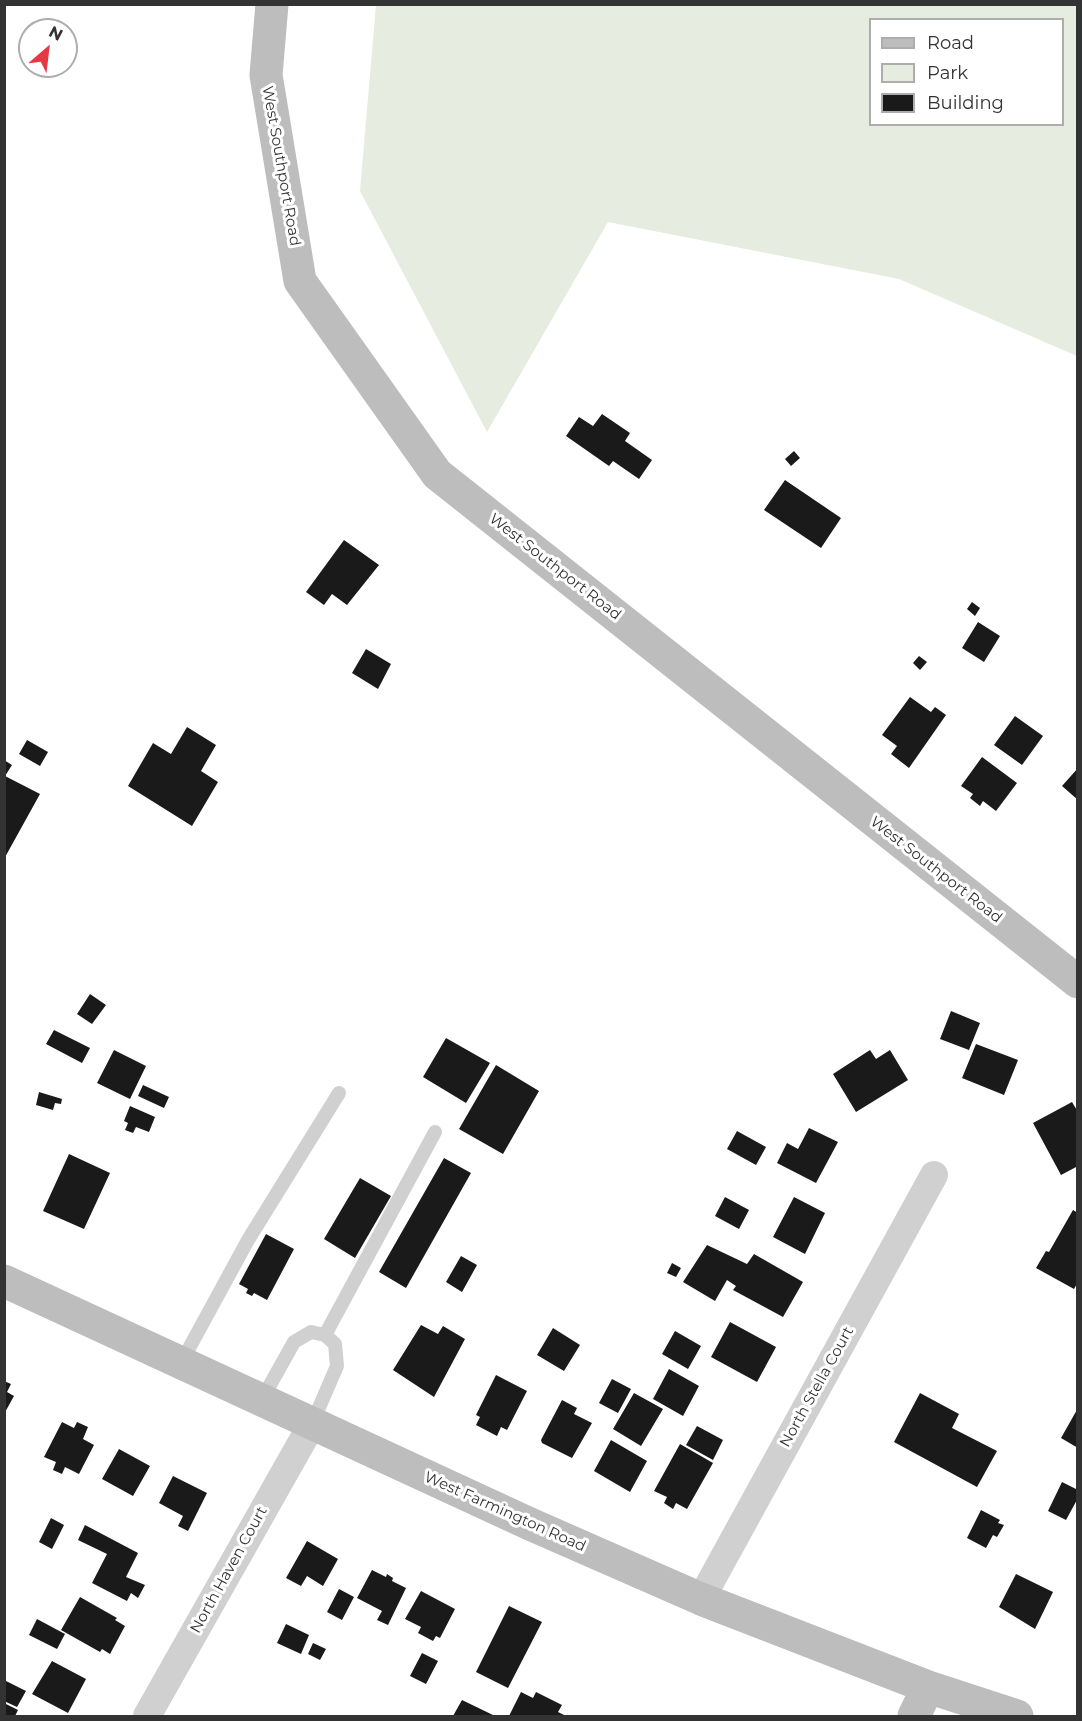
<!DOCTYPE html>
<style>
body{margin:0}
#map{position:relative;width:1082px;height:1721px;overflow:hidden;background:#fff;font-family:Montserrat,sans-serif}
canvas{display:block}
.frame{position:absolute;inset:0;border:6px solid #333;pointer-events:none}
.legend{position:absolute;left:869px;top:18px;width:195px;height:108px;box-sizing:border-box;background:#fff;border:2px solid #adadad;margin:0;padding:8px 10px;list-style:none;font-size:18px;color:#333}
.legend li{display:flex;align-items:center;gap:12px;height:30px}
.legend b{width:30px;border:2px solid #adadad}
.north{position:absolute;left:18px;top:18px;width:60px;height:60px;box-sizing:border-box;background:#fff;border:2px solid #adadad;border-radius:50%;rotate:28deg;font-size:16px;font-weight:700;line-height:24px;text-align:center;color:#333}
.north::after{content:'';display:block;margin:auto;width:21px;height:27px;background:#e63946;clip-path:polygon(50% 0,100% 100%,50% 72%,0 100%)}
</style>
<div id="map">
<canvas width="1082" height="1721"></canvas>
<div class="frame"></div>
<ul class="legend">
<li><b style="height:8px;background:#bdbdbd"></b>Road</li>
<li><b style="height:16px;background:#e6ecdf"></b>Park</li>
<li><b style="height:16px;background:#1a1a1a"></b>Building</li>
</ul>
<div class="north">N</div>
</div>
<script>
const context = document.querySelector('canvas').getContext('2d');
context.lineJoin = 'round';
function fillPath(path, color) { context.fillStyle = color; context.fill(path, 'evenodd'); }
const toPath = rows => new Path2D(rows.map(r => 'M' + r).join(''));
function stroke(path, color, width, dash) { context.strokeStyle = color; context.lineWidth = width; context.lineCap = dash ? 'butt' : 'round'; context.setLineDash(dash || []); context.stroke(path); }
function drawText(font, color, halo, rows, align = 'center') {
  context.font = font + ' Montserrat,sans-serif'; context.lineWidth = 6; context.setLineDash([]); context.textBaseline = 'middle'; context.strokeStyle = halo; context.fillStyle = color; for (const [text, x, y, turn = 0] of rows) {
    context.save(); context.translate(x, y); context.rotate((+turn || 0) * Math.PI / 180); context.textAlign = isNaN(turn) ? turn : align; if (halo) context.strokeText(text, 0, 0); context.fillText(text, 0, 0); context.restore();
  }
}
const green = toPath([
 [376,5,1077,5,1077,356,899,279,608,222,487,432,360,191],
 [870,20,1062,20,1062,124,870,124]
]);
const building = toPath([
 [602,414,630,433,625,441,652,460,639,479,613,461,609,466,566,436,579,417,593,426],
 [794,451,800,458,791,466,785,459],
 [785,480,841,518,821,548,764,510],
 [344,540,379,565,347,605,332,594,324,605,306,592],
 [972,602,980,608,975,616,967,609],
 [978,622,1000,636,984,662,962,648],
 [366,649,391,664,378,689,352,673],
 [919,656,927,662,920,670,913,663],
 [910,697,931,712,935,707,946,715,909,768,891,754,897,746,882,735],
 [1015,716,1043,736,1022,765,994,745],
 [187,727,216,745,201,771,218,782,192,826,128,786,153,743,171,754],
 [27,740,48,752,40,766,19,754],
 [982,757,1017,783,996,811,983,801,980,806,970,798,973,794,961,786],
 [4,760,12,765,5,776,40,794,4,859],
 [1078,768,1078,800,1062,786],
 [90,994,106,1005,92,1024,77,1014],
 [951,1011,980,1023,969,1050,940,1039],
 [54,1030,90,1048,82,1063,46,1044],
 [446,1038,490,1063,466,1103,423,1077],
 [976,1044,1018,1060,1004,1095,962,1078],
 [114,1050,146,1066,130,1099,97,1083],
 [870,1050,876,1059,890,1050,908,1080,856,1112,833,1074],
 [496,1065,539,1091,503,1154,459,1129],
 [143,1085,169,1097,164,1108,138,1096],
 [39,1092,62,1099,61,1104,55,1103,53,1110,36,1105],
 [1072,1102,1078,1112,1078,1166,1061,1175,1033,1123],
 [130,1106,155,1117,149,1132,136,1127,133,1133,125,1130,128,1123,124,1121],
 [809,1128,838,1142,816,1183,777,1163,787,1143,798,1149],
 [737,1131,766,1147,756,1165,727,1149],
 [69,1154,110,1173,84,1229,43,1211],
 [444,1158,471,1173,406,1288,379,1272],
 [360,1178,391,1196,355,1258,324,1239],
 [725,1197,749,1210,739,1229,715,1216],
 [794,1197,825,1213,805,1254,773,1237],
 [1073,1210,1078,1213,1078,1282,1074,1289,1036,1268,1046,1251,1049,1252],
 [266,1234,294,1249,267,1300,254,1293,252,1296,246,1293,248,1289,239,1284],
 [707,1245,747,1264,754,1254,803,1282,783,1317,733,1290,736,1286,727,1280,715,1301,683,1282],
 [461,1256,477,1265,462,1292,446,1282],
 [672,1263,681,1268,676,1277,667,1273],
 [730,1322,776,1347,757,1382,711,1357],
 [421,1325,438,1334,443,1326,465,1339,434,1397,393,1370],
 [553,1328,580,1345,564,1371,537,1355],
 [675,1331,701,1346,688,1369,662,1354],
 [669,1369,699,1386,683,1416,653,1399],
 [496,1375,527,1391,507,1430,501,1427,497,1436,476,1425,480,1417,476,1415],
 [612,1379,631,1389,618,1413,599,1403],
 [4,1381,11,1384,7,1392,14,1396,4,1414],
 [634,1393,663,1409,641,1446,613,1429],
 [920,1393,959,1414,952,1428,997,1451,977,1487,894,1442],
 [562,1400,577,1408,574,1414,592,1423,572,1458,542,1443,541,1440],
 [1078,1408,1078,1448,1061,1438],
 [62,1422,74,1428,77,1422,88,1427,83,1439,94,1445,79,1474,65,1467,62,1474,53,1470,56,1462,44,1457],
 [697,1426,723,1440,713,1460,686,1445],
 [611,1440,647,1461,630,1492,594,1471],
 [680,1444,713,1463,687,1509,676,1503,673,1509,664,1503,667,1497,654,1491],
 [119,1449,150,1466,133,1496,102,1479],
 [173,1476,207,1493,188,1531,178,1526,183,1516,159,1503],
 [1062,1482,1078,1490,1078,1498,1066,1520,1048,1511],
 [981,1510,1000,1520,998,1523,1004,1525,997,1537,993,1535,986,1548,967,1538],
 [51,1518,64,1525,52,1549,39,1542],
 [85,1525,138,1553,126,1577,145,1585,138,1598,131,1593,127,1601,92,1583,107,1554,78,1540],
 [307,1541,338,1559,323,1586,307,1576,301,1586,286,1578],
 [372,1570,386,1577,387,1574,393,1578,392,1581,406,1588,388,1625,377,1620,382,1611,357,1598],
 [1016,1574,1053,1592,1035,1629,999,1607],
 [339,1589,354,1597,342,1620,327,1612],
 [421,1591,455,1609,440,1638,436,1636,433,1641,418,1633,421,1627,405,1619],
 [80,1597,117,1618,115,1620,125,1626,110,1654,102,1649,100,1652,61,1630],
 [509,1606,542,1622,508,1688,476,1672],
 [37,1619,65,1634,57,1649,29,1635],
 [286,1624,309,1635,301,1654,277,1643],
 [313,1643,326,1649,320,1660,308,1654],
 [422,1653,438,1661,426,1684,410,1676],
 [52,1661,86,1679,68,1713,32,1694],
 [4,1680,26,1691,17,1707,4,1701],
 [521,1692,533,1698,536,1692,562,1705,558,1712,566,1716,509,1716],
 [462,1700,495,1716,453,1716],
 [4,1703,18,1710,15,1716,4,1716]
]);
const lane = toPath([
 [325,1335,435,1132],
 [181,1363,248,1240,339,1093],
 [261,1401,294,1342,311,1332,325,1335,335,1344,337,1366,312,1424]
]);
const street = toPath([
 [701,1599,934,1175],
 [147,1716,312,1424]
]);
const secondary = toPath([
 [272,4,266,75,300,281,437,474,1078,982],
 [4,1281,530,1524,701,1599,928,1687,1017,1716],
 [914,1716,928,1687]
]);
const streetNames = [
 ["West Southport Road",281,166,80],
 ["West Southport Road",555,567,38],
 ["West Southport Road",936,870,38],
 ["North Stella Court",817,1387,-61],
 ["West Farmington Road",505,1512,24],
 ["North Haven Court",229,1570,-61]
];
fillPath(green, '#e6ecdf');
fillPath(building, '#1a1a1a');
stroke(lane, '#d0d0d0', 14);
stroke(street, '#d0d0d0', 28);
stroke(secondary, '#bdbdbd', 33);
drawText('15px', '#333', '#fff', streetNames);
</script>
